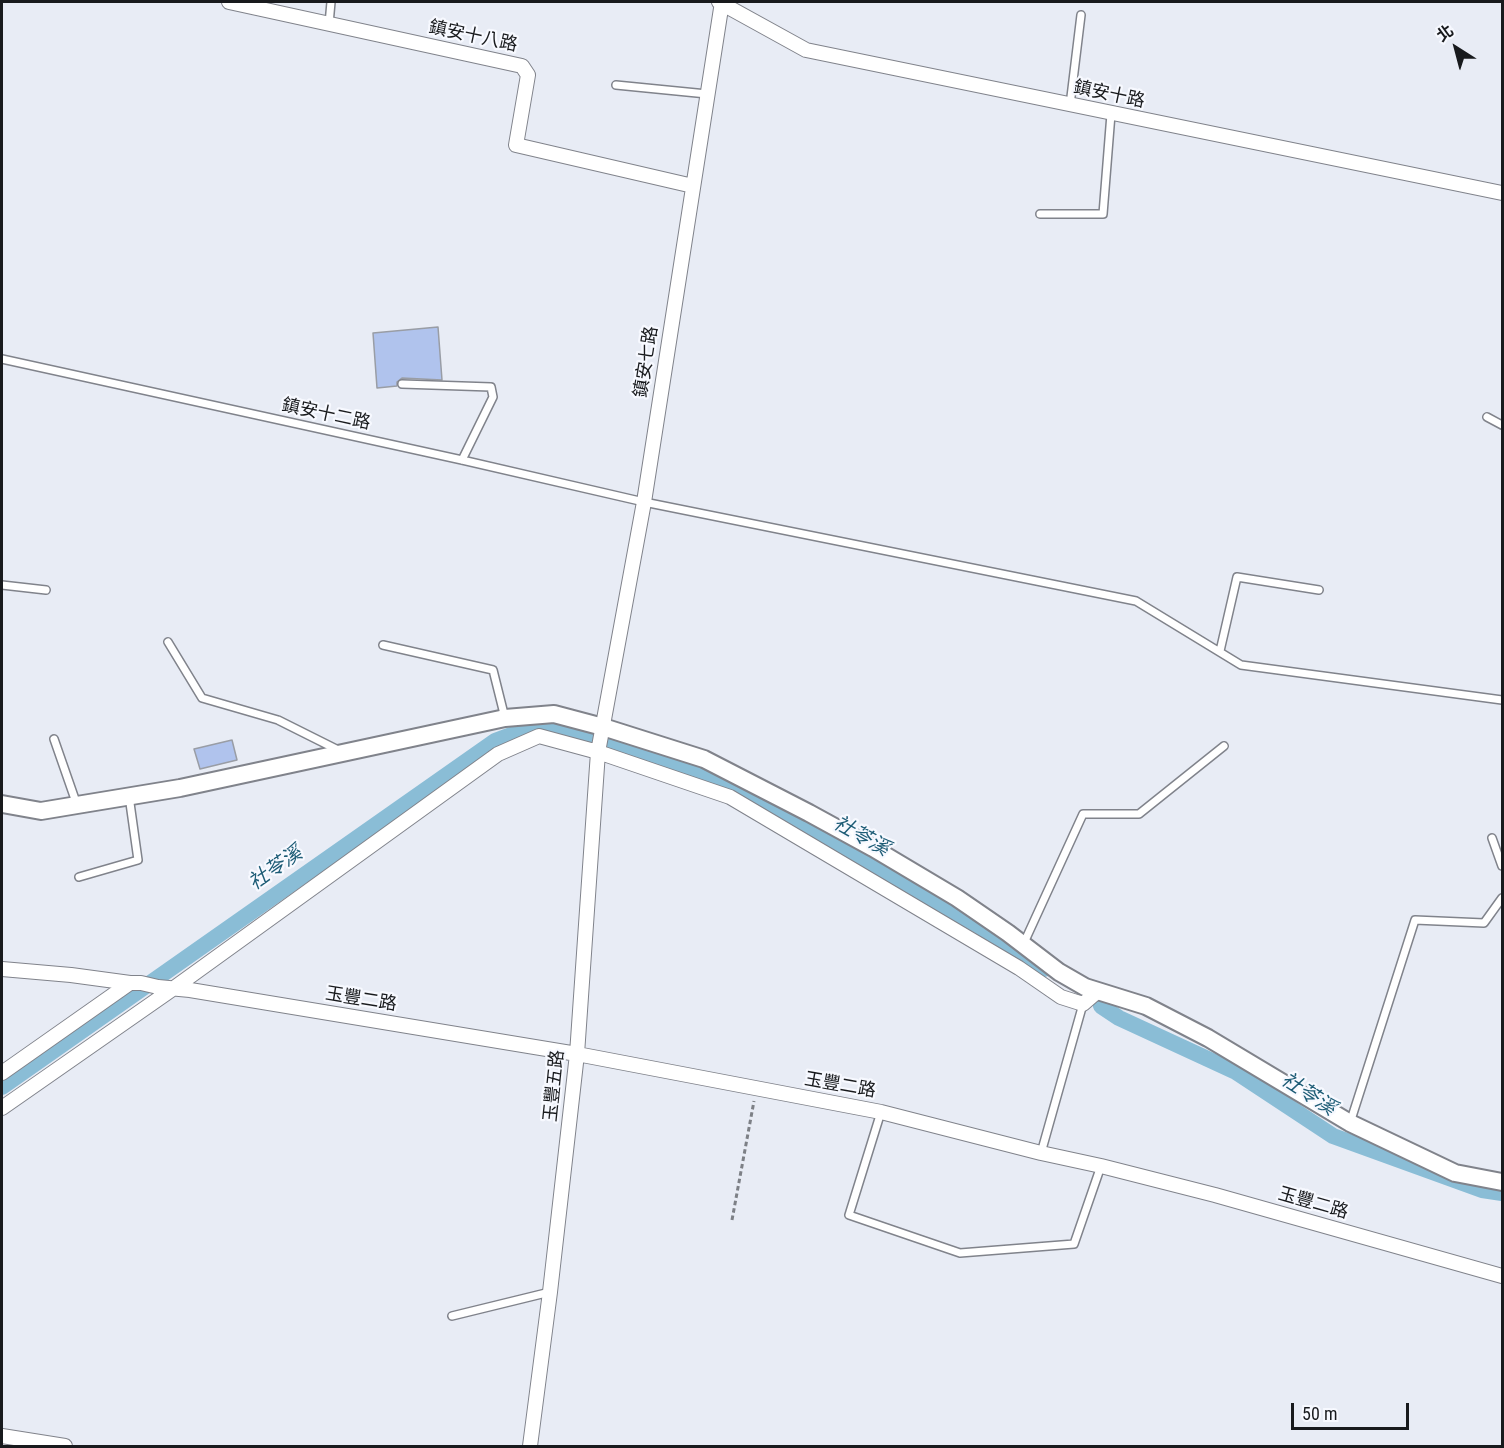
<!DOCTYPE html>
<meta charset="utf-8">
<style>
body{margin:0}
#map{position:relative;width:1504px;height:1448px;overflow:hidden;background:#e8ecf5;font-family:"Roboto Condensed","Noto Sans TC",sans-serif}
canvas{display:block}
.frame{position:absolute;inset:0;border:3px solid #181a1d;pointer-events:none}
.north{position:absolute;left:1426px;top:18px;width:60px;height:60px;-webkit-text-stroke:4px #f7f9ff;paint-order:stroke;rotate:324deg;font-size:16px;font-weight:700;line-height:24px;text-align:center;color:#181a1d}
.north::after{content:'';display:block;margin:auto;width:21px;height:27px;background:#181a1d;clip-path:polygon(50% 0,100% 100%,50% 72%,0 100%)}
.scale{position:absolute;left:1291px;top:1403px;width:118px;height:27px;box-sizing:border-box;border:3px solid #181a1d;border-top:0;padding-left:8px;font-size:18px;line-height:21px;white-space:nowrap;color:#181a1d;-webkit-text-stroke:4px #f7f9ff;paint-order:stroke}
</style>
<div id="map">
<canvas width="1504" height="1448"></canvas>
<div class="frame"></div>
<div class="north">北</div>
<div class="scale">50 m</div>
</div>
<script>
const context = document.querySelector('canvas').getContext('2d');
context.lineJoin = 'round';
const toPath = rows => new Path2D(rows.map(r => 'M' + r).join(''));
function stroke(path, color, width, dash) { context.strokeStyle = color; context.lineWidth = width; context.lineCap = dash ? 'butt' : 'round'; context.setLineDash(dash || []); context.stroke(path); }
function fillPath(path, color) { context.fillStyle = color; context.fill(path, 'evenodd'); }
function drawText(font, color, halo, rows, align = 'center') {
  context.font = font + ' "Roboto Condensed","Noto Sans TC",sans-serif'; context.lineWidth = 4.5; context.setLineDash([]); context.textBaseline = 'middle'; context.strokeStyle = halo; context.fillStyle = color; for (const [text, x, y, turn = 0] of rows) {
    context.save(); context.translate(x, y); context.rotate((+turn || 0) * Math.PI / 180); context.textAlign = isNaN(turn) ? turn : align; if (halo) context.strokeText(text, 0, 0); context.fillText(text, 0, 0); context.restore();
  }
}
const canal = toPath([
 [613,745,705,774,979,926,1044,969],
 [1101,1006,1119,1018,1236,1072,1333,1136,1482,1190,1502,1193],
 [2,1087,495,741,527,729,568,731,588,738]
]);
const building = toPath([
 [438,327,442,380,402,378,397,382,397,386,377,388,373,333,438,327],
 [232,740,237,760,200,769,194,749,232,740]
]);
const path = toPath([
 [732,1220,754,1101]
]);
const service = toPath([
 [329,24,331,2],
 [616,85,707,94],
 [1070,105,1081,15],
 [1040,214,1103,214,1111,114],
 [2,359,462,460,644,502,1136,601,1241,665,1502,700],
 [402,384,491,387,493,397,462,460],
 [1487,417,1502,425],
 [2,585,46,590],
 [168,642,202,698,278,720,340,751],
 [383,645,493,670,505,718],
 [1220,651,1237,577,1319,590],
 [54,739,77,805],
 [1492,838,1502,866],
 [79,877,138,860,129,796],
 [1023,945,1083,814,1139,814,1224,746],
 [881,1112,849,1215,960,1253,1074,1244,1101,1166],
 [1350,1123,1415,920,1484,923,1502,898],
 [1041,1153,1083,1004],
 [452,1316,550,1292]
]);
const minor = toPath([
 [229,2,522,66,528,75,516,145,693,186],
 [719,2,806,50,1502,193],
 [2,969,71,975,130,983,141,983,158,987,190,990,577,1054,881,1112,1041,1153,1101,1166,1215,1195,1502,1276],
 [2,1073,130,983],
 [2,1108,174,988,498,754,539,736,598,752,730,797,1019,968,1061,997,1083,1004,1098,991],
 [2,1436,65,1446],
 [530,1446,550,1292,577,1054,598,752,644,502,722,2]
]);
const tertiary = toPath([
 [2,804,41,811,77,805,180,788,505,718,554,714,603,727,704,759,809,813,873,848,957,898,1008,933,1059,972,1085,987,1146,1006,1208,1038,1350,1123,1455,1173,1502,1182]
]);
const streetNames = [
 ["鎮安十八路",473,37,12],
 ["鎮安十路",1109,95,12],
 ["鎮安七路",647,362,-81],
 ["鎮安十二路",326,415,12],
 ["玉豐二路",361,1000,9],
 ["玉豐五路",555,1086,-84],
 ["玉豐二路",840,1086,10],
 ["玉豐二路",1313,1204,16]
];
const waterNames = [
 ["社苓溪",861,837,29],
 ["社苓溪",276,869,-35],
 ["社苓溪",1308,1095,33]
];
stroke(canal, '#8abdd6', 16);
fillPath(building, '#b0c3ed');
stroke(building, '#999da5', 1.5);
stroke(service, '#80838b', 10);
stroke(minor, '#80838b', 16);
stroke(tertiary, '#80838b', 20);
stroke(path, '#7d8086', 3, [4.5, 3]);
stroke(service, '#fff', 7);
stroke(minor, '#fff', 14);
stroke(tertiary, '#fff', 16);
drawText('18px', '#181a1d', '#f7f9ff', streetNames);
drawText('italic 20px', '#1d5c76', '#f7f9ff', waterNames);
</script>
